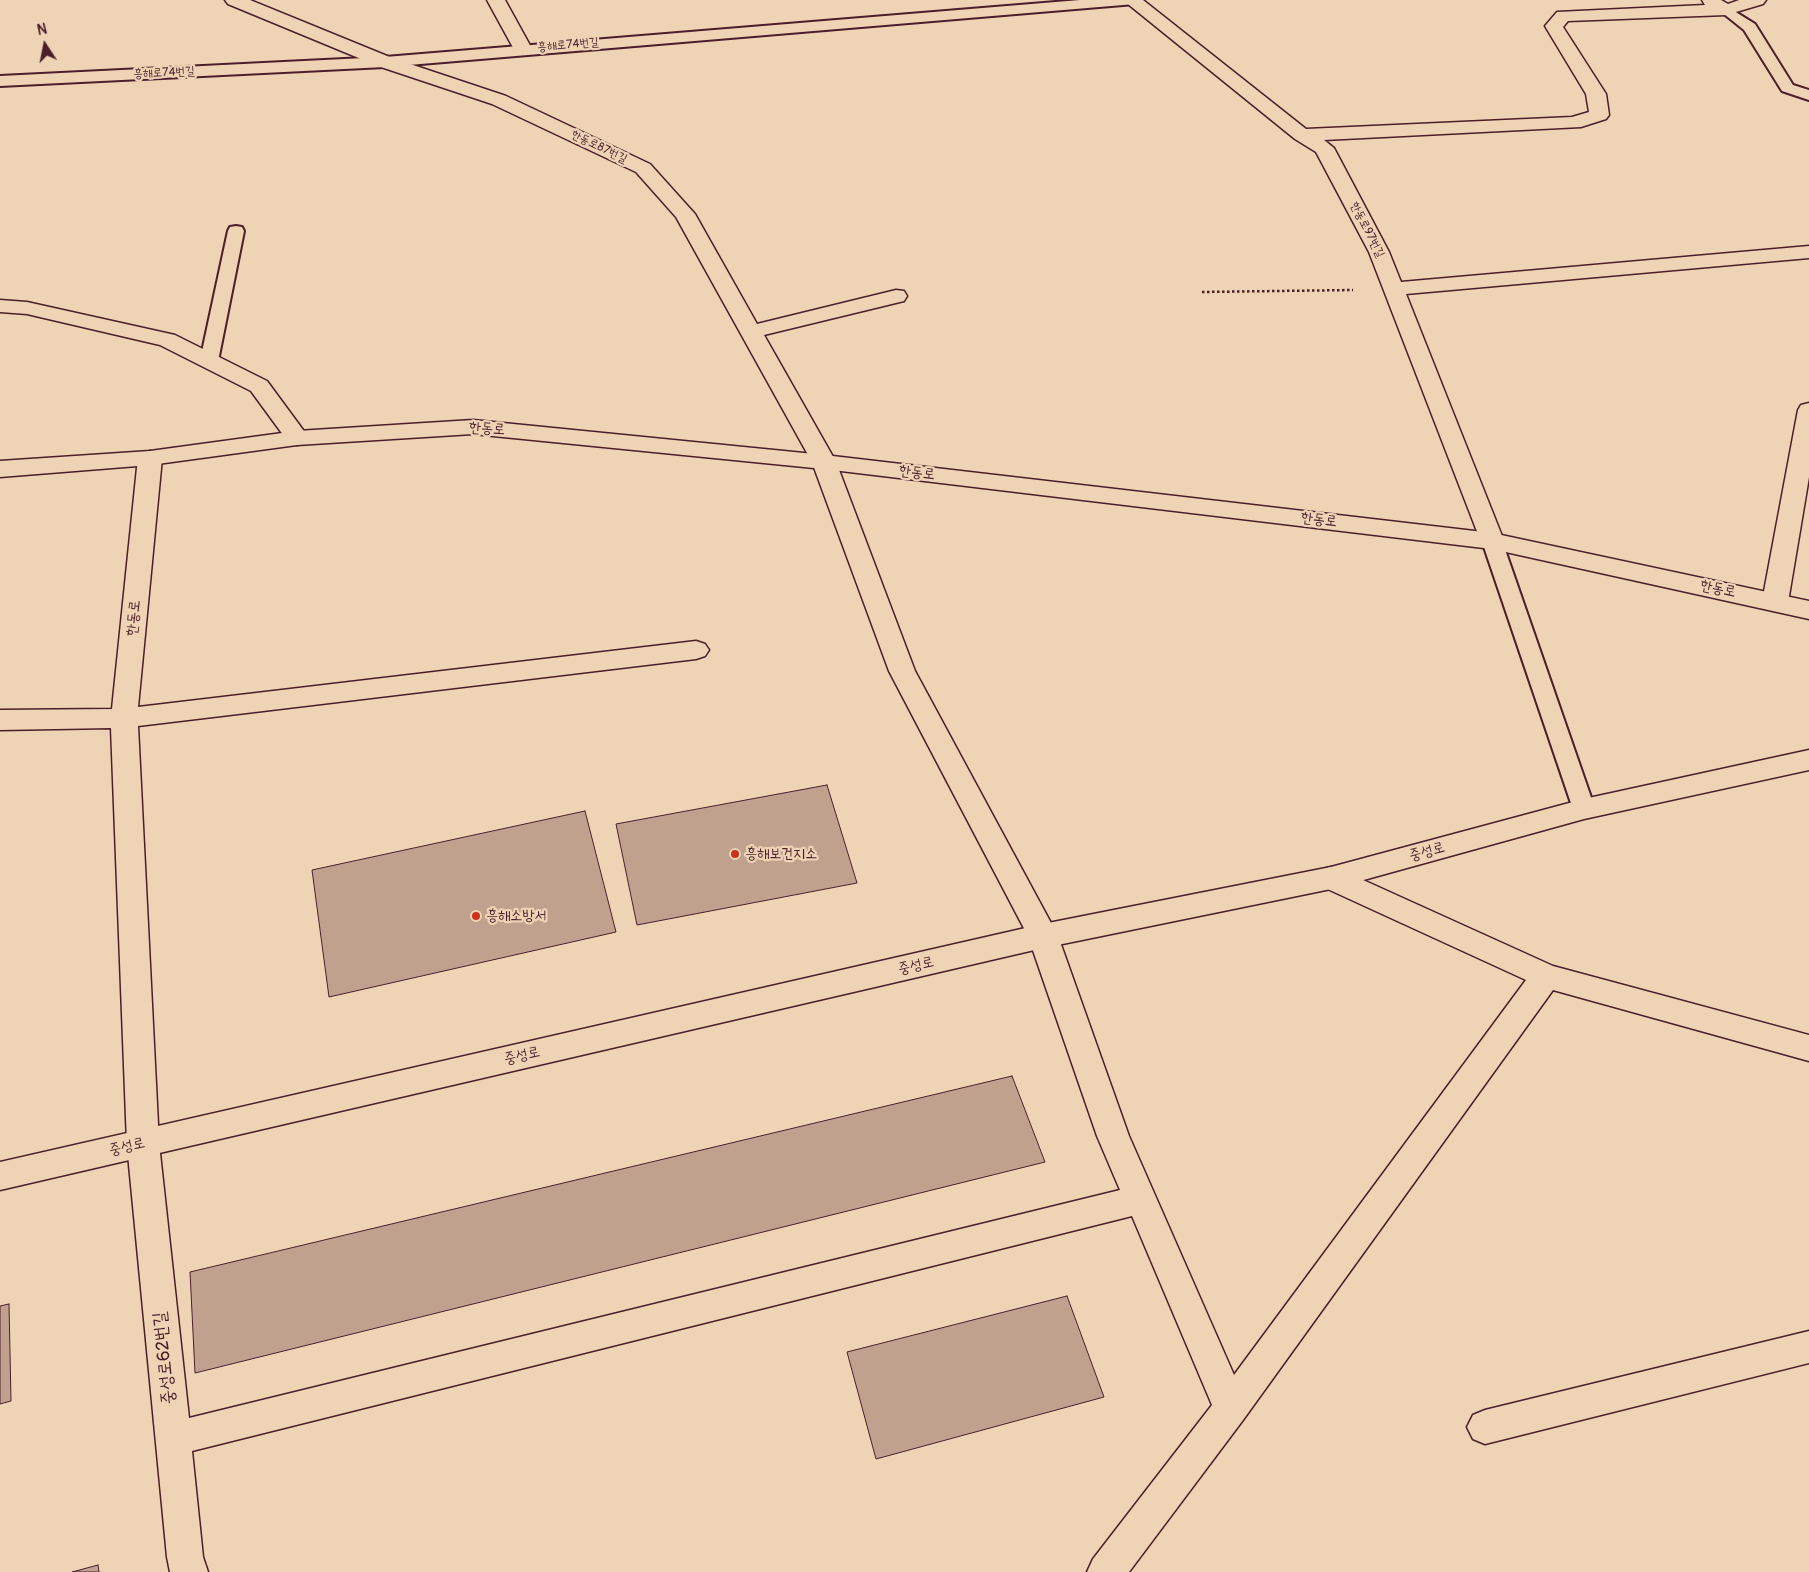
<!DOCTYPE html>
<meta charset="utf-8">
<style>
body{margin:0}
#map{position:relative;width:1809px;height:1572px;overflow:hidden;background:#eed3b5;font-family:Pangolin,sans-serif}
canvas{display:block}
.north{position:absolute;left:20px;top:20px;width:50px;height:50px;-webkit-text-stroke:4px #eed3b5;paint-order:stroke;rotate:349deg;font-size:14px;font-weight:700;line-height:20px;text-align:center;color:#4a1f2b}
.north::after{content:'';display:block;margin:auto;width:18px;height:22px;background:#4a1f2b;clip-path:polygon(50% 0,100% 100%,50% 72%,0 100%)}
</style>
<div id="map">
<canvas width="1809" height="1572"></canvas>
<div class="north">N</div>
</div>
<script>
const context = document.querySelector('canvas').getContext('2d');
context.lineJoin = 'round';
function fillPath(path, color) { context.fillStyle = color; context.fill(path, 'evenodd'); }
const toPath = rows => new Path2D(rows.map(r => 'M' + r).join(''));
function stroke(path, color, width, dash) { context.strokeStyle = color; context.lineWidth = width; context.lineCap = dash ? 'butt' : 'round'; context.setLineDash(dash || []); context.stroke(path); }
function drawText(font, color, halo, rows, align = 'center') {
  context.font = font + ' Pangolin,"Poor Story",sans-serif'; context.lineWidth = 4.5; context.setLineDash([]); context.textBaseline = 'middle'; context.strokeStyle = halo; context.fillStyle = color; for (const [text, x, y, turn = 0] of rows) {
    context.save(); context.translate(x, y); context.rotate((+turn || 0) * Math.PI / 180); context.textAlign = isNaN(turn) ? turn : align; if (halo) context.strokeText(text, 0, 0); context.fillText(text, 0, 0); context.restore();
  }
}
const building = toPath([
 [827,785,857,883,637,925,616,824,827,785],
 [585,811,616,932,329,997,312,870,585,811],
 [1012,1076,1045,1162,195,1373,190,1272,1012,1076],
 [1067,1296,1104,1397,876,1459,847,1352,1067,1296],
 [9,1304,11,1401,0,1404,0,1306,9,1304],
 [98,1565,99,1572,72,1572,98,1565]
]);
const path = toPath([
 [1202,292,1353,290]
]);
const service = toPath([
 [1080,0,1142,0,1135,4,385,67,0,86,0,76,385,57,1080,0],
 [1726,6,1755,24,1793,85,1809,90,1809,100,1782,91,1744,30,1719,10,1726,6],
 [236,226,242,227,244,231,218,361,215,365,209,366,203,365,200,361,228,231,230,227,236,226],
 [1492,534,1499,536,1502,541,1595,809,1592,815,1584,818,1576,815,1573,809,1482,541,1485,536,1492,534]
]);
const minor = toPath([
 [225,0,250,0,392,58,506,96,650,164,695,214,757,324,896,290,904,291,907,296,904,301,764,335,836,462,915,671,1058,936,1129,1136,1234,1375,1526,980,1321,886,1317,878,1321,870,1331,867,1341,870,1553,966,1809,1035,1809,1061,1553,990,1243,1420,1129,1572,1087,1572,1093,1559,1212,1405,1132,1216,192,1451,203,1557,208,1572,170,1572,167,1557,127,1144,111,728,0,730,0,710,112,709,138,458,142,453,150,451,158,453,162,458,138,707,696,641,705,644,709,650,705,656,696,659,138,726,159,1144,189,1418,1120,1190,1097,1136,1028,936,889,671,812,462,676,217,636,172,492,104,378,66,228,4,225,0],
 [487,0,505,0,532,49,530,53,516,53,487,0],
 [1123,0,1143,0,1306,129,1572,117,1589,112,1586,94,1545,26,1557,12,1705,5,1702,0,1721,0,1728,4,1739,0,1766,0,1763,4,1726,15,1568,21,1563,27,1606,94,1609,115,1606,119,1581,127,1324,140,1334,148,1389,252,1401,282,1809,246,1809,258,1406,294,1504,541,1501,547,1492,549,1483,547,1369,252,1316,152,1295,139,1123,0],
 [0,300,27,302,175,335,267,381,309,438,305,443,297,445,289,443,251,391,160,345,27,314,0,312,0,300],
 [1809,403,1809,477,1788,602,1784,608,1775,611,1766,608,1762,602,1798,410,1801,405,1809,403],
 [1809,1331,1809,1363,1485,1444,1473,1439,1467,1427,1473,1415,1485,1410,1809,1331]
]);
const tertiary = toPath([
 [473,420,824,455,1492,533,1809,601,1809,619,1492,549,824,469,473,434,297,445,150,465,0,477,0,461,150,451,297,431,473,420],
 [1809,750,1809,770,1584,819,1331,889,1043,948,0,1190,0,1162,1043,924,1331,867,1584,799,1809,750]
]);
const markers = [
 [735,854,5,"#c8321e"],
 [476,916,5,"#c8321e"]
];
const farStreetnames = [
 ["흥해로74번길",568,45,-5],
 ["흥해로74번길",164,73,-3],
 ["한동로87번길",599,147,26],
 ["한동로97번길",1367,230,63]
];
const streetNames = [
 ["한동로",487,429,4],
 ["한동로",917,473,7],
 ["한동로",1319,520,7],
 ["한동로",1718,589,12],
 ["한동로",134,618,-84],
 ["중성로",1427,852,-15],
 ["중성로",916,966,-13],
 ["중성로",522,1056,-13],
 ["중성로",127,1147,-13]
];
const poiNames = [
 ["흥해보건지소",745,854],
 ["흥해소방서",486,916]
];
const nearStreetnames = [
 ["중성로62번길",165,1358,-96]
];
fillPath(building, '#c0a18e');
stroke(building, '#4a1f2b', 1);
stroke(service, '#4a1f2b', 4);
stroke(minor, '#4a1f2b', 3);
stroke(tertiary, '#4a1f2b', 3);
stroke(path, '#4a1f2b', 2.5, [2.5, 2.5]);
fillPath(service, '#eed3b5');
fillPath(minor, '#eed3b5');
fillPath(tertiary, '#eed3b5');
for (const [x, y, r, color] of markers) { const dot = new Path2D(); dot.arc(x, y, r, 0, 2 * Math.PI); context.fillStyle = color; context.fill(dot); stroke(dot, '#eed3b5', 2); }
drawText('12px', '#4a1f2b', '#eed3b5', farStreetnames);
drawText('15px', '#4a1f2b', '#eed3b5', streetNames);
drawText('15px', '#4a1f2b', '#eed3b5', poiNames, 'left');
drawText('18px', '#4a1f2b', '#eed3b5', nearStreetnames);
</script>
